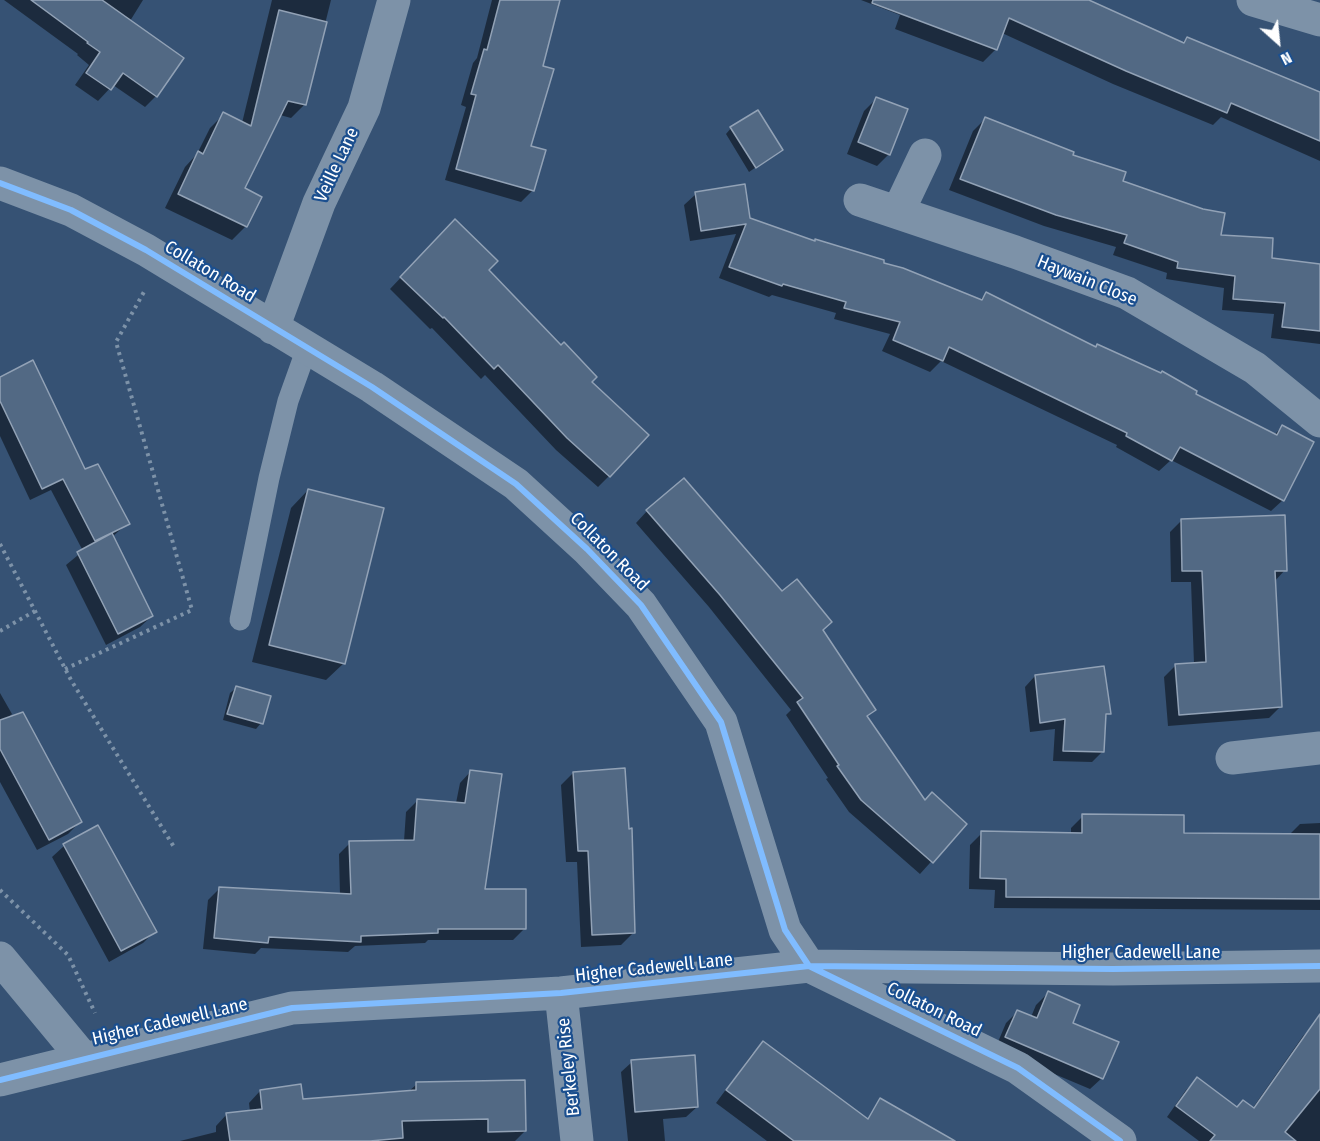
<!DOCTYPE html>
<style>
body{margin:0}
#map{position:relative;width:1320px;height:1141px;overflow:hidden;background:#365274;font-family:"Fira Sans Condensed",sans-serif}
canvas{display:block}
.north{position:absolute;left:1248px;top:12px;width:60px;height:60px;-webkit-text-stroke:4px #1b4f8f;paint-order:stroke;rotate:153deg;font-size:16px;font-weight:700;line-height:24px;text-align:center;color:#fff}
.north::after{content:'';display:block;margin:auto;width:21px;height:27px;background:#fff;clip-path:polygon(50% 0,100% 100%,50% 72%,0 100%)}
</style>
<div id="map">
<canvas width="1320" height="1141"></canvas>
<div class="north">N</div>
</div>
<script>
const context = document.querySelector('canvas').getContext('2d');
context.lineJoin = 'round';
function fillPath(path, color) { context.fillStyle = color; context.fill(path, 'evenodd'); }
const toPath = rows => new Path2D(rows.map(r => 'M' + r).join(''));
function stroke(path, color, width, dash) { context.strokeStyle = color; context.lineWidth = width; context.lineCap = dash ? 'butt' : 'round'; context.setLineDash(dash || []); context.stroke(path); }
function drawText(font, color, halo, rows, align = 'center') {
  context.font = font + ' "Fira Sans Condensed",sans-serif'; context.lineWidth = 4.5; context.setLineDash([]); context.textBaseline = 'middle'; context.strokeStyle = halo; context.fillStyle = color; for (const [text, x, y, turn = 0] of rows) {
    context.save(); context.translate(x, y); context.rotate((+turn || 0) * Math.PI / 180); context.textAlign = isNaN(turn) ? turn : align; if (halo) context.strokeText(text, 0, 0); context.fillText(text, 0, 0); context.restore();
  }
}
const shadow = toPath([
 [4,0,143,0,130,21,156,96,145,107,113,85,98,101,75,85,89,65,77,55,78,54],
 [272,0,331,0,305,104,291,118,280,115,243,189,260,197,246,226,232,240,165,208,185,167,197,154,210,128,224,114,242,123],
 [492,0,558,0,541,67,530,147,533,190,521,202,445,180,466,107,461,105,473,63,477,58],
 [861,0,1085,0,1182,43,1187,38,1320,95,1320,161,1221,117,1213,125,1113,84,1002,33,996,49,983,62,895,29,900,15],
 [876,99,889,154,877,166,847,154,864,111],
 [985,119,1071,156,1220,236,1270,260,1320,265,1320,344,1271,338,1274,314,1222,310,1224,288,1166,279,1167,273,1113,255,1116,247,1044,226,949,190,973,131],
 [731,128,781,150,749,172,726,134],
 [696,194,749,219,882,264,979,301,986,294,1274,435,1282,427,1283,500,1271,511,1171,460,1159,471,1116,447,1117,445,941,361,930,372,882,351,890,334,834,319,836,313,772,295,769,297,719,278,736,234,690,241,684,205],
 [443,233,487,270,590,383,609,476,598,487,556,450,485,375,481,379,432,328,430,329,390,289],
 [0,378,84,471,128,523,112,537,152,616,140,627,106,645,66,565,83,551,51,490,30,500,0,436],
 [308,490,344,663,326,680,252,662,291,508],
 [647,511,782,593,822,631,874,710,866,718,925,801,965,824,920,874,849,812,826,779,828,778,786,715,791,710,709,607,636,523],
 [1182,520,1285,570,1274,582,1281,706,1269,718,1168,726,1164,677,1176,665,1194,664,1191,582,1171,582,1170,532],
 [1035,676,1109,713,1104,718,1103,751,1092,762,1053,761,1055,729,1030,732,1025,687],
 [236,688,261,723,256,729,223,720,230,693],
 [0,693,12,714,6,720,80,822,68,834,37,850,0,782],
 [471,771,484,890,525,928,513,940,428,940,425,943,355,946,348,952,261,948,255,954,203,949,208,900,219,889,340,895,339,854,350,843,404,841,406,812,417,801,456,803,460,783],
 [573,773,633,933,621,945,581,947,577,862,566,862,561,785],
 [1083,816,1183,834,1288,836,1300,824,1320,823,1320,910,994,908,995,890,969,889,970,845,982,833,1071,835,1071,828],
 [64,846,155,931,143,943,109,962,52,857],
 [1048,993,1071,1024,1102,1078,1090,1089,995,1049,1006,1023,1017,1012,1031,1017,1036,1005],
 [1314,1025,1320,1029,1320,1141,1199,1141,1167,1117,1186,1090,1197,1079,1236,1108,1252,1109,1303,1036],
 [763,1043,813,1141,767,1141,716,1103,752,1054],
 [632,1062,697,1107,686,1117,663,1119,665,1141,628,1141,621,1072],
 [417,1084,525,1131,515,1141,180,1141,216,1132,216,1126,227,1114,250,1112,249,1103,260,1091,301,1101,408,1092]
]);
const building = toPath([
 [31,0,102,0,184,58,157,97,123,73,111,90,86,73,100,52,87,43,88,42,31,0],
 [500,0,560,0,543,66,554,69,531,146,546,150,534,191,456,169,476,95,471,94,484,49,487,50,500,0],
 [873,0,1089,0,1184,43,1187,37,1320,92,1320,141,1231,103,1227,113,1126,71,1009,18,997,50,872,3,873,0],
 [279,10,327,22,306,105,288,101,245,188,262,197,247,227,178,194,198,151,203,154,223,112,251,126,279,10],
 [876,97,908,109,890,155,858,142,876,97],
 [758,110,783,150,756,168,730,127,758,110],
 [985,117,1074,152,1073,155,1126,172,1123,181,1203,209,1225,213,1221,235,1273,238,1272,258,1320,264,1320,331,1282,327,1285,303,1233,299,1235,276,1177,268,1178,262,1124,243,1127,235,1056,215,960,179,985,117],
 [745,184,750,218,815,241,815,239,884,260,884,263,903,268,982,300,986,292,1096,347,1097,344,1161,373,1162,371,1197,391,1196,394,1277,435,1282,425,1314,442,1284,501,1180,447,1172,461,1126,436,1127,433,949,347,943,361,893,340,900,322,844,308,846,302,783,284,782,286,729,267,746,224,701,231,695,192,745,184],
 [455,219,498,261,489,270,561,345,564,342,597,377,592,382,649,435,610,477,567,438,498,365,494,369,444,317,443,318,400,277,455,219],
 [33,360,85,469,98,464,130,524,95,541,63,479,42,489,0,401,0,377,33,360],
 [684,478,782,591,797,579,832,622,823,630,876,710,867,716,925,800,932,792,967,824,933,863,861,800,837,766,839,765,797,702,803,698,720,595,646,510,684,478],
 [308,489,384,508,345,664,269,645,308,489],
 [1285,515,1287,571,1275,571,1282,707,1179,715,1175,664,1206,662,1202,571,1182,571,1181,519,1285,515],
 [112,533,153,616,118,634,77,552,112,533],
 [1104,666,1111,714,1106,714,1104,752,1063,751,1065,719,1040,723,1035,675,1104,666],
 [236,686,271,696,263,724,227,714,236,686],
 [23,712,82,822,49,840,0,749,0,720,23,712],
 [625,768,629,829,632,828,635,933,592,935,588,851,578,851,573,772,625,768],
 [470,770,502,774,485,889,526,889,526,929,438,929,438,933,361,936,361,942,269,937,268,943,214,938,219,887,351,894,349,841,414,840,417,799,465,803,470,770],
 [1082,814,1184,815,1184,833,1320,834,1320,899,1006,897,1006,879,980,878,981,831,1082,833,1082,814],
 [98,825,157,932,121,951,63,844,98,825],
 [1048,991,1080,1005,1073,1023,1119,1042,1103,1079,1005,1037,1017,1010,1037,1018,1048,991],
 [1320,1014,1320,1089,1285,1132,1296,1141,1210,1141,1215,1135,1176,1106,1197,1077,1237,1107,1243,1100,1254,1108,1320,1014],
 [763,1041,868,1119,880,1098,955,1141,794,1141,726,1090,763,1041],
 [695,1055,698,1107,635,1112,631,1060,695,1055],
 [525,1080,526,1131,488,1132,488,1119,402,1121,403,1138,370,1141,230,1141,226,1113,262,1109,260,1090,301,1084,303,1099,416,1090,416,1082,525,1080]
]);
const path = toPath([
 [0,544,71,680,174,847],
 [0,631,35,611],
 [65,669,192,610,116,342,145,290],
 [0,890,68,955,95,1013]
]);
const service = toPath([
 [240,620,269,478,288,401,307,348]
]);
const minor = toPath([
 [1253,0,1320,20],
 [0,183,71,210,146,250,372,387,516,484,587,549,641,605,721,722,785,930,809,966,1018,1068,1120,1141],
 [860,200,1015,252,1127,293,1255,368,1320,421],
 [898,212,925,155],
 [273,328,319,203,364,108,394,0],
 [1232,758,1320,748],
 [0,958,83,1058],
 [561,993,577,1141],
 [0,1080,292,1008,561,993,809,966,1113,969,1320,966]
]);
const cycleway = toPath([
 [0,183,71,210,146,250,372,387,516,484,587,549,641,605,721,722,785,930,809,966,1018,1068,1120,1141],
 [0,1080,292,1008,561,993,809,966,1113,969,1320,966]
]);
const streetNames = [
 ["Veille Lane",337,165,-65],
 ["Collaton Road",210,272,31],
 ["Haywain Close",1087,281,22],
 ["Collaton Road",609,552,45],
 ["Higher Cadewell Lane",1141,953],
 ["Higher Cadewell Lane",654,968,-6],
 ["Collaton Road",934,1010,26],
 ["Higher Cadewell Lane",170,1022,-13],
 ["Berkeley Rise",569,1067,-96]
];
fillPath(shadow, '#0007');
fillPath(building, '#526984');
stroke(building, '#92a2b6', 1.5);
stroke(path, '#7d92a8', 4, [3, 4.5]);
stroke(service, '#7d92a8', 21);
stroke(minor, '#7d92a8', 33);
stroke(cycleway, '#80bcff', 6);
drawText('18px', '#fff', '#1b4f8f', streetNames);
</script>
